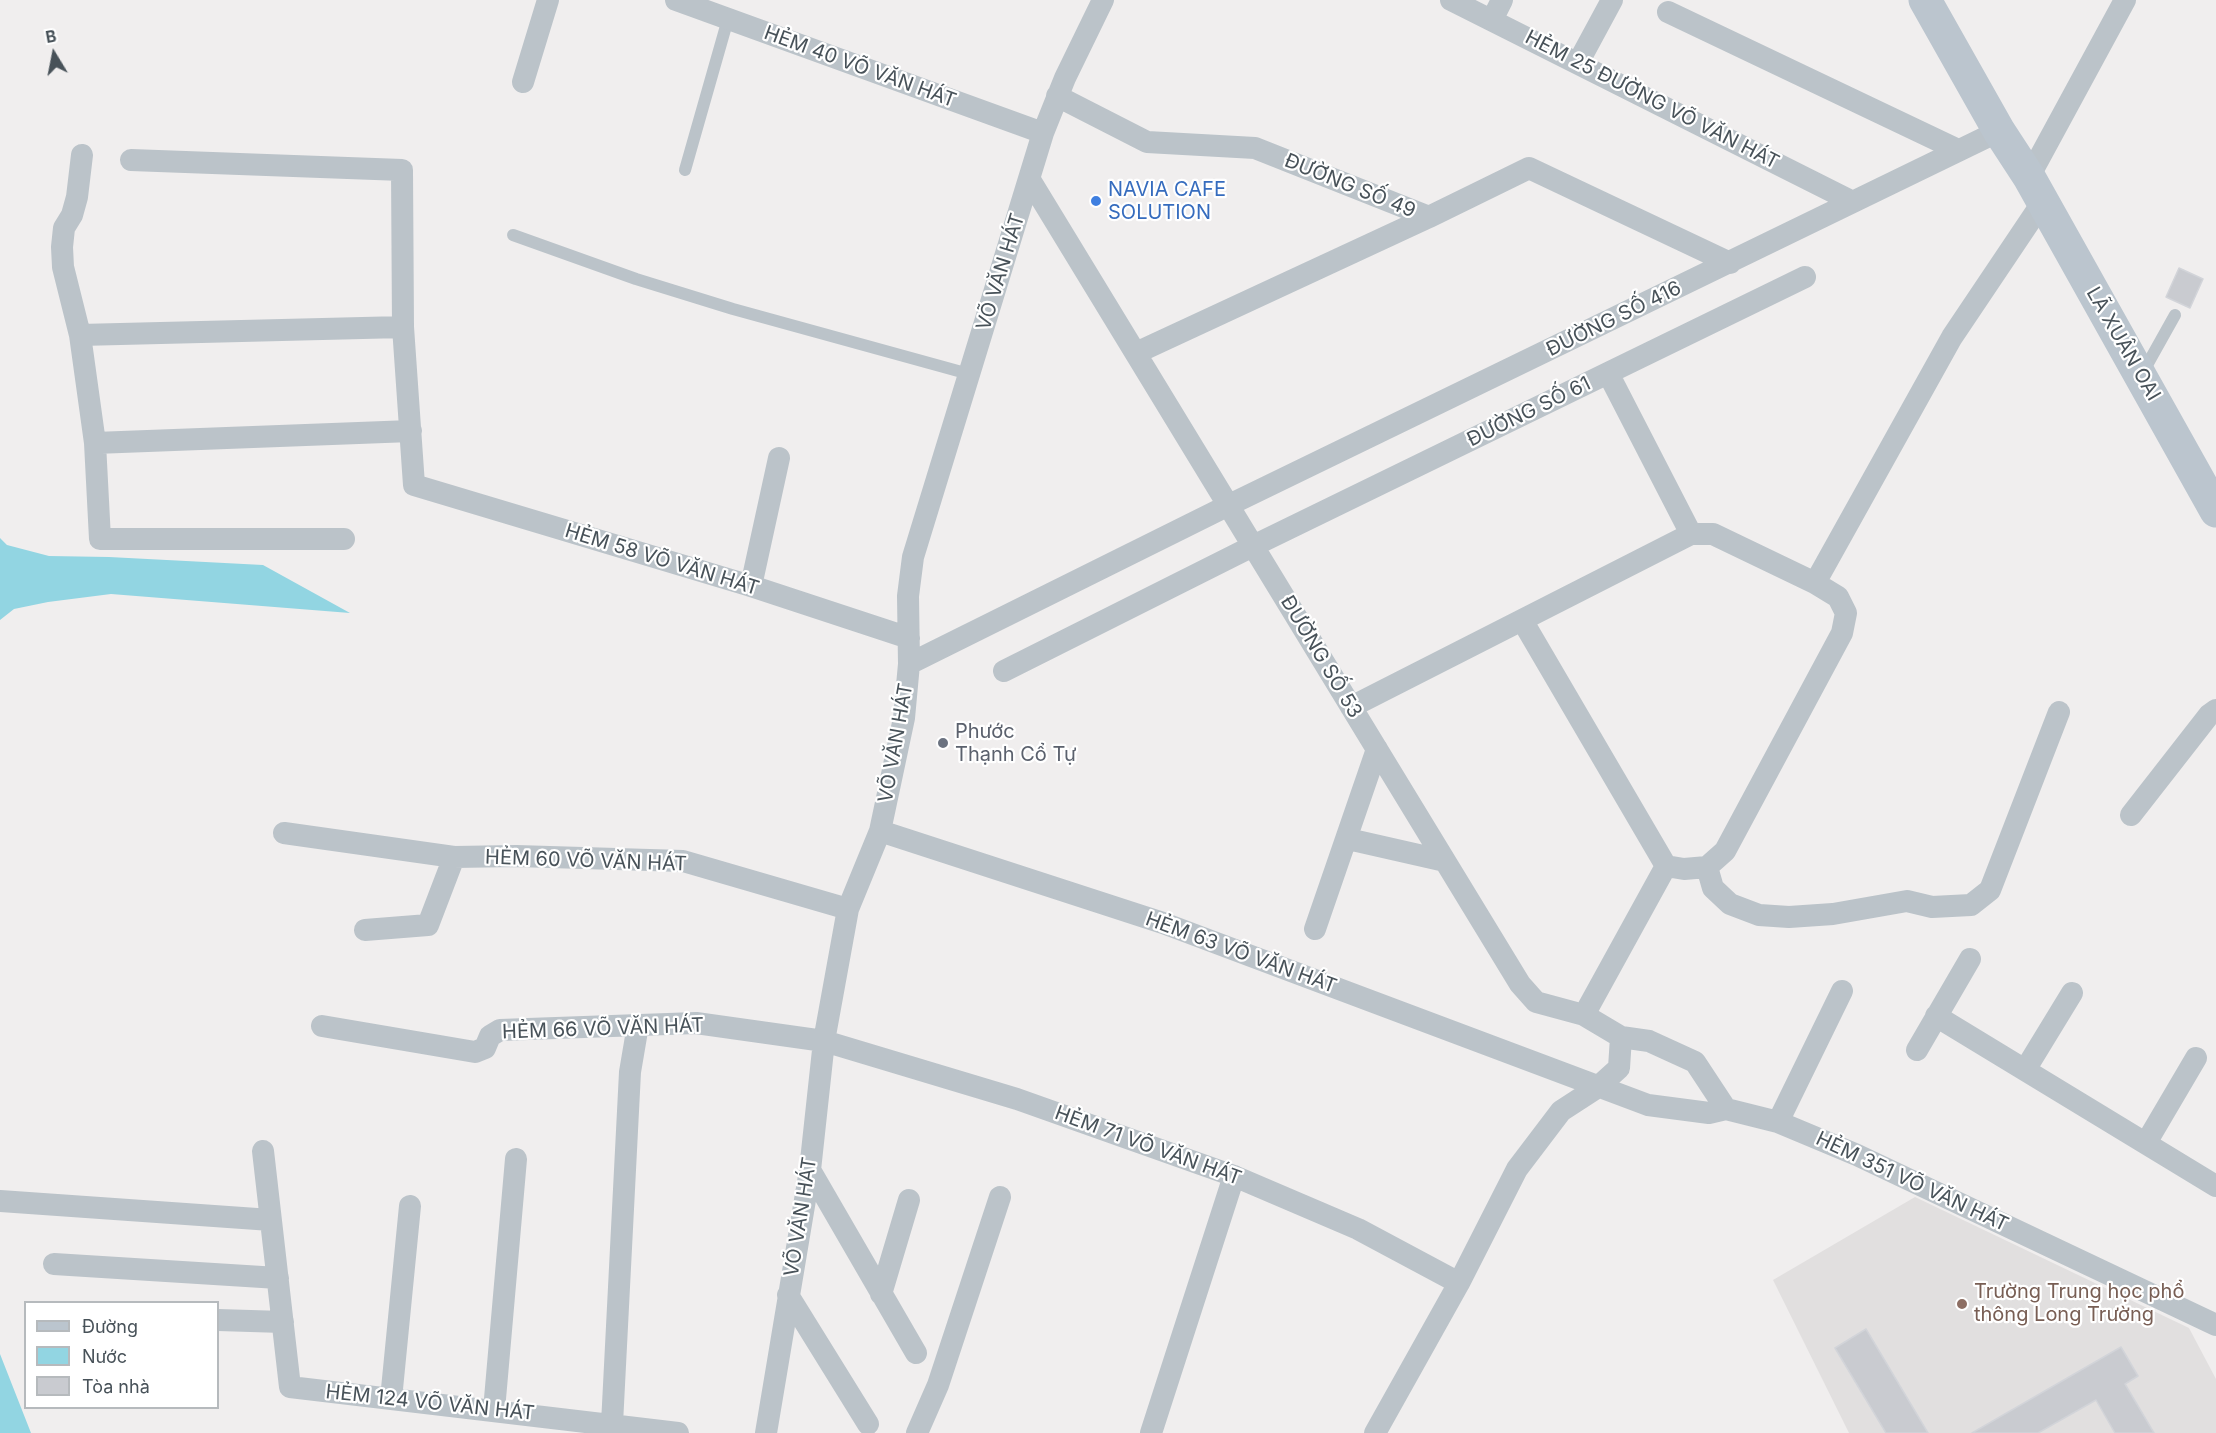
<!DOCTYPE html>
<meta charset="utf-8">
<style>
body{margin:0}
#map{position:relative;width:2216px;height:1433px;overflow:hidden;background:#f0eeee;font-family:Inter,sans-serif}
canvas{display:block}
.legend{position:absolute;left:24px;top:1301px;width:195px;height:108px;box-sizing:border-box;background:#fff;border:2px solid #b6babd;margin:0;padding:8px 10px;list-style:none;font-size:18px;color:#485259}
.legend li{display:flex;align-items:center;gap:12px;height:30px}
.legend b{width:30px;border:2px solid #b6babd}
.north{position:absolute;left:24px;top:24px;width:60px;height:60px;-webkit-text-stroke:4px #fff;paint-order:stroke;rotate:350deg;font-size:16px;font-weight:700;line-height:24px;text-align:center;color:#485259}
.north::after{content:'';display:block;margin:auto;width:21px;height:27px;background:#485259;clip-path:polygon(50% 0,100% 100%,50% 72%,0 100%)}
</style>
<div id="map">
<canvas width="2216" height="1433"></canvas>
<ul class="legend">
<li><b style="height:8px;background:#bbc5ce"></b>Đường</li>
<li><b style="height:16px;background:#92d5e2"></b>Nước</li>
<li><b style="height:16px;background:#c9cbd0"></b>Tòa nhà</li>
</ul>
<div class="north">B</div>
</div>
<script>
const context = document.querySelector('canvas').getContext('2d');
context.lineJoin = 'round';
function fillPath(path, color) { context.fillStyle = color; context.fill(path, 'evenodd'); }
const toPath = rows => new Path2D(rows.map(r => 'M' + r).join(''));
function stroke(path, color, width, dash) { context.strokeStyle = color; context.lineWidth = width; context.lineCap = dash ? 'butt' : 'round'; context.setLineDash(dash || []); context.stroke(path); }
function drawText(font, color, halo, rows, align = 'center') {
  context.font = font + ' Inter,sans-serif'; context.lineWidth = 4.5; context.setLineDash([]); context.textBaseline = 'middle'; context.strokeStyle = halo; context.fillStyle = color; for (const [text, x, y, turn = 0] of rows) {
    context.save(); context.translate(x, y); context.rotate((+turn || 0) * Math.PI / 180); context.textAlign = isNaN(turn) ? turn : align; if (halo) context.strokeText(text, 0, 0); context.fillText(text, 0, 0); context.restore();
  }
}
const education = toPath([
 [1915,1197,2189,1328,2216,1379,2216,1433,1849,1433,1773,1280]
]);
const water = toPath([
 [0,538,7,545,49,556,109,557,263,565,350,613,111,594,48,602,14,609,0,620],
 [0,1354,31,1433,0,1433]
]);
const building = toPath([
 [2179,268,2203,279,2190,308,2166,297,2179,268],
 [1866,1329,1928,1433,1886,1433,1835,1348,1866,1329],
 [2121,1347,2138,1376,2125,1384,2154,1433,2115,1433,2096,1400,2038,1433,1972,1433,2121,1347]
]);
const service = toPath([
 [685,170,728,19],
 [513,235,636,279,733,309,969,374],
 [2142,374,2175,315]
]);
const minor = toPath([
 [676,0,1043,133],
 [1451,0,1853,202],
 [1668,12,1958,150],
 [1492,20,1502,0],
 [1578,63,1612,0],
 [523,82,548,0],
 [1057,96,1147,142,1255,148,1429,217,1529,168,1730,263],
 [82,155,77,197,72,215,64,228,62,247,63,267,80,335,95,443,100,539,344,539],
 [131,160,402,170,403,327,414,485,751,586,909,638],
 [2029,177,2125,0],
 [1030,180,1520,984,1536,1002,1584,1015,1621,1037,1619,1068,1598,1087,1561,1111,1517,1169,1459,1283,1375,1433],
 [80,335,403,327],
 [1136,353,1429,217],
 [1608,373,1691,534],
 [95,443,411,431],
 [1815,583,1952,337,2042,203],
 [751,586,779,458],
 [909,664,1229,505,1999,131],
 [1004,671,1253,546,1805,277],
 [1351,707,1691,534,1713,534,1815,583,1838,597,1846,613,1842,633,1725,851,1707,867,1684,869,1666,866,1522,620],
 [2131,815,2209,715,2216,710],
 [880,831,1163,923,1648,1105,1709,1113,1726,1109],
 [284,833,454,857],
 [1348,839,1445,861],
 [1707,867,1713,888,1730,904,1759,915,1789,917,1833,914,1907,901,1932,907,1971,905,1990,890,2059,712],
 [1315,929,1377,749],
 [365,930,428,925,454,857,516,856,683,861,848,909],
 [1584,1015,1666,866],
 [1936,1016,2216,1186],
 [322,1026,475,1052,485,1048,490,1036,500,1030,696,1023,824,1041,1017,1099,1234,1176,1358,1229,1459,1283],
 [1621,1037,1649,1041,1695,1062,1726,1109,1778,1122,1857,1155,2216,1325],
 [1917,1050,1970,959],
 [2025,1070,2072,993],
 [1778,1122,1842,991],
 [2146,1143,2196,1058],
 [263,1151,290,1387,678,1433],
 [810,1170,916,1353],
 [0,1201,271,1220],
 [54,1264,278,1278],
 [881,1294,909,1200],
 [788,1295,868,1424],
 [218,1320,283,1322],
 [391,1399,410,1206],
 [494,1410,516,1159],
 [612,1424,630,1072,638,1025],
 [766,1433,810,1170,824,1041,848,909,880,831,904,718,909,664,908,596,913,557,1043,133,1065,78,1103,0],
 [917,1433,938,1385,1000,1197],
 [1151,1433,1234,1176]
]);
const secondary = toPath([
 [1925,0,1999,131,2029,177,2216,511]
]);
const markers = [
 [1096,201,6,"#3f7fe0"],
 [943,743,6,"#6b7280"],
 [1962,1304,6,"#8d6e63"]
];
const streetNames = [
 ["HẺM 40 VÕ VĂN HÁT",860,67,20],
 ["HẺM 25 ĐƯỜNG VÕ VĂN HÁT",1652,100,27],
 ["ĐƯỜNG SỐ 49",1350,186,22],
 ["VÕ VĂN HÁT",1001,272,-73],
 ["ĐƯỜNG SỐ 416",1614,319,-26],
 ["LÃ XUÂN OAI",2123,344,60],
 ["ĐƯỜNG SỐ 61",1529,412,-26],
 ["HẺM 58 VÕ VĂN HÁT",662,560,17],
 ["ĐƯỜNG SỐ 53",1321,657,59],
 ["VÕ VĂN HÁT",896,743,-80],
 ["HẺM 60 VÕ VĂN HÁT",586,861,2],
 ["HẺM 63 VÕ VĂN HÁT",1241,953,20],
 ["HẺM 66 VÕ VĂN HÁT",603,1029,-2],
 ["HẺM 71 VÕ VĂN HÁT",1148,1146,20],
 ["HẺM 351 VÕ VĂN HÁT",1912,1182,25],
 ["VÕ VĂN HÁT",801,1217,-81],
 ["HẺM 124 VÕ VĂN HÁT",430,1403,6]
];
const shopNames = [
 ["NAVIA CAFE",1108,190],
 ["SOLUTION",1108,213]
];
const worshipNames = [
 ["Phước",955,732],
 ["Thạnh Cổ Tự",955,755]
];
const educationNames = [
 ["Trường Trung học phổ",1974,1292],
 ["thông Long Trường",1974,1315]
];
fillPath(education, '#e1dfdf');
fillPath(water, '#92d5e2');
fillPath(building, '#c9cbd0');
stroke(building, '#d2d4d9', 1.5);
stroke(service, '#bbc3c9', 12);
stroke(minor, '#bbc3c9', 22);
stroke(secondary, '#bbc5ce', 33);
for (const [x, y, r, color] of markers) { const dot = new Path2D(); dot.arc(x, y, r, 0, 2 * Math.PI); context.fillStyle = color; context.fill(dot); stroke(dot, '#fff', 2); }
drawText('20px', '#485259', '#fff', streetNames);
drawText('20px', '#366cbe', '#fff', shopNames, 'left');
drawText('20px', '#5b616d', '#fff', worshipNames, 'left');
drawText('20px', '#785e54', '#fff', educationNames, 'left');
</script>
